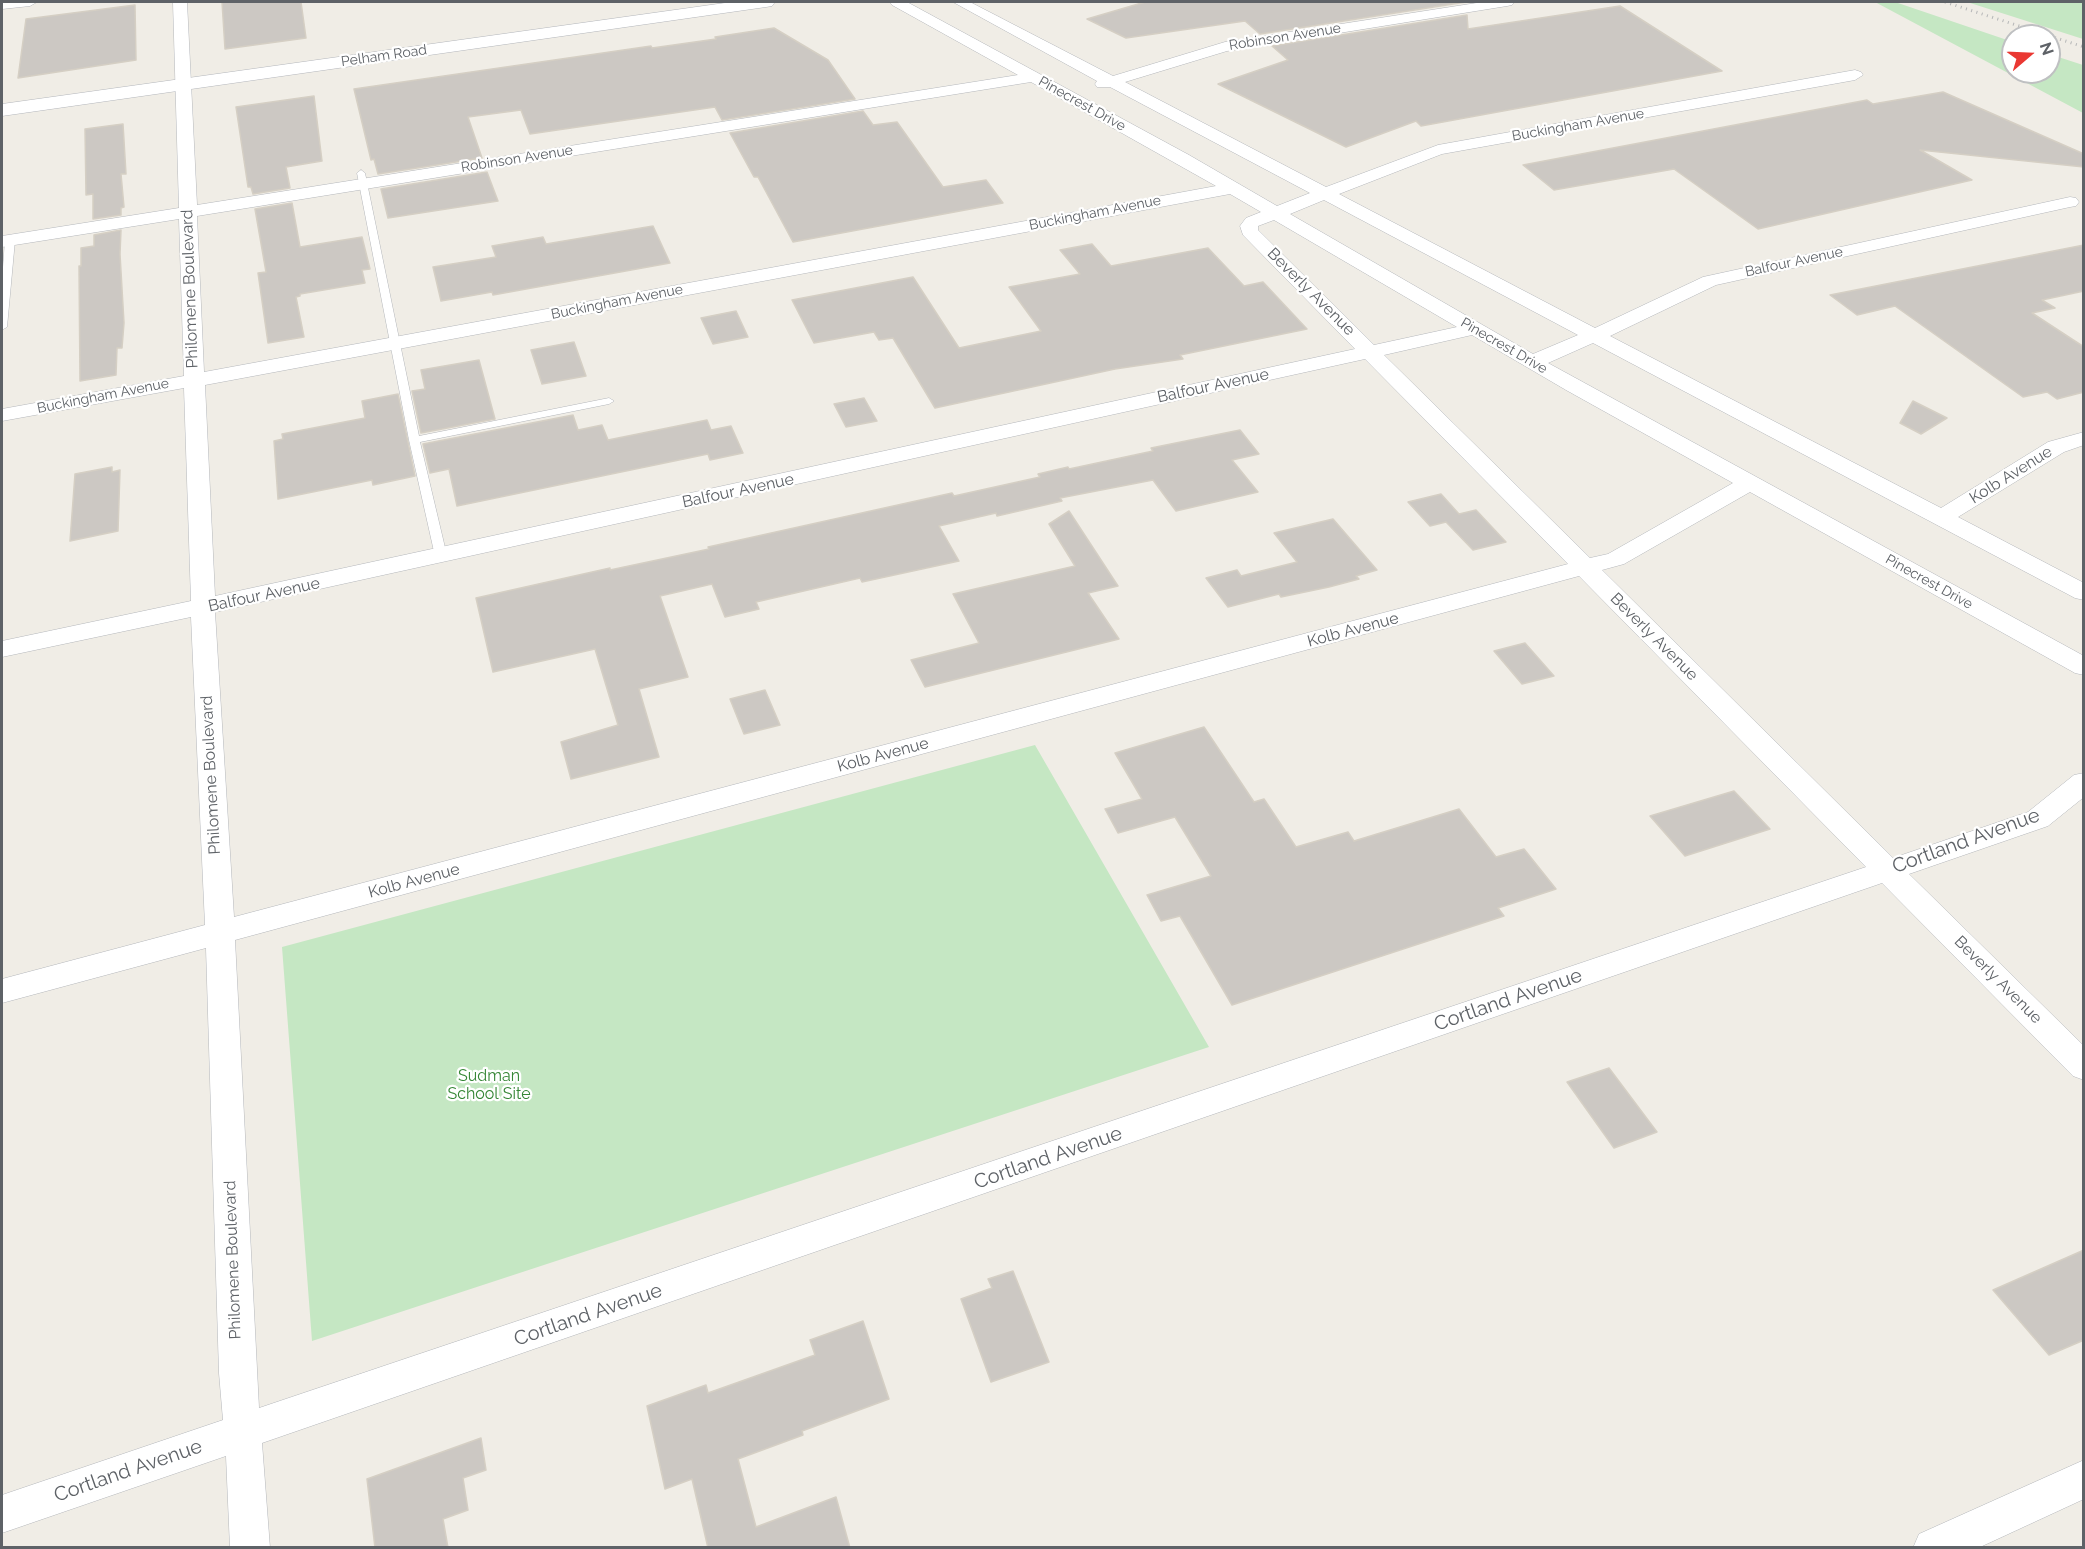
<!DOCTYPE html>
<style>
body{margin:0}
#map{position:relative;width:2085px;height:1549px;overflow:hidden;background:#f0ede6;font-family:Raleway,sans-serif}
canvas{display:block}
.frame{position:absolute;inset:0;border:3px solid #5e6267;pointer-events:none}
.north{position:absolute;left:2001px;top:24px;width:60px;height:60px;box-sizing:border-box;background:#fff;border:2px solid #bfc0c2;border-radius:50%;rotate:71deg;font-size:16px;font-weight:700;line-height:24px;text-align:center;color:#5e6267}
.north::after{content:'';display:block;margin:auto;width:21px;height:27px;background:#ea3832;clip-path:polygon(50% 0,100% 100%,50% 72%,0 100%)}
</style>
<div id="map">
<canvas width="2085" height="1549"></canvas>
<div class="frame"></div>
<div class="north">N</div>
</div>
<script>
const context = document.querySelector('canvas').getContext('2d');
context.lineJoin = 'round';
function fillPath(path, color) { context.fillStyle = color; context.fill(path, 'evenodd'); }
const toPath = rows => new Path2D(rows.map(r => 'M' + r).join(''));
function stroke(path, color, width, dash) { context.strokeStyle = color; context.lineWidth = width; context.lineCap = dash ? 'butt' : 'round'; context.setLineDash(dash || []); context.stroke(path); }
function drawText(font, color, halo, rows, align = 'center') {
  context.font = font + ' Raleway,sans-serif'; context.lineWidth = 4.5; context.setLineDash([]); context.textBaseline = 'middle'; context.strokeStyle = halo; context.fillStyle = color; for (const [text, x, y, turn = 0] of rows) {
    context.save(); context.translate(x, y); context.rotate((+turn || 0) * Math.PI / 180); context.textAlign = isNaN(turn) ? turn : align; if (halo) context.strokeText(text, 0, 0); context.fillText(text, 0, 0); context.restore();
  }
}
const green = toPath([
 [1875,2,1895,2,2013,42,2013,72,2049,72,2049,54,2083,65,2083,113],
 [1967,2,2083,2,2083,39],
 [1035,745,1209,1047,312,1341,282,947]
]);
const building = toPath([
 [222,2,301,2,306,38,225,49,222,2],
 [1145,2,1466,2,1260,34,1245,21,1126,38,1087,19,1145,2],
 [135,5,136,60,18,78,26,19,135,5],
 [1620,6,1722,71,1421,126,1416,121,1346,147,1218,84,1288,60,1272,46,1467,15,1468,29,1620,6],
 [774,28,828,60,855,99,722,120,715,107,530,134,521,110,468,117,482,158,378,174,374,159,371,160,354,89,651,46,652,48,716,39,715,37,774,28],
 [1943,92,2084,154,2084,167,1920,150,1972,180,1758,229,1674,169,1554,190,1523,165,1867,100,1873,104,1943,92],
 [314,96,322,161,286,167,290,188,253,194,251,187,248,187,236,107,314,96],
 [863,111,873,125,897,122,943,187,986,180,1003,203,793,242,758,177,754,177,730,133,863,111],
 [123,124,126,174,121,174,124,207,121,208,121,215,93,219,93,194,86,195,85,129,123,124],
 [487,172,498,201,388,218,381,189,487,172],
 [292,203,300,247,362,237,370,269,362,270,365,283,300,294,300,296,296,297,304,337,268,343,258,273,266,272,255,209,292,203],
 [653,226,670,263,493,295,492,292,441,301,433,267,496,257,492,246,543,237,546,244,653,226],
 [121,230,120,254,124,323,122,348,117,348,116,375,80,381,79,266,81,266,81,248,94,246,94,235,121,230],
 [1092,244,1111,266,1208,248,1244,286,1263,282,1307,329,1180,355,1183,359,1115,369,935,408,893,338,879,340,874,332,814,343,792,300,913,277,959,348,1041,331,1009,287,1080,274,1060,250,1092,244],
 [2084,245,2084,291,2042,300,2055,308,2032,313,2084,347,2084,392,2057,399,2047,392,2023,397,1895,306,1857,315,1830,295,2084,245],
 [736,311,748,337,713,344,701,318,736,311],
 [574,342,586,376,542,384,531,350,574,342],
 [479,360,495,419,421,433,412,391,425,389,421,370,479,360],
 [398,394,415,476,373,485,372,480,278,499,274,441,283,439,282,434,365,418,362,401,398,394],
 [864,398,877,421,846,427,834,404,864,398],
 [1913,401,1947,418,1921,434,1900,423,1913,401],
 [573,415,578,430,602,425,608,440,707,420,711,430,731,426,743,453,710,460,708,454,457,506,449,469,430,473,423,444,573,415],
 [1240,430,1259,454,1232,460,1258,492,1176,511,1153,480,1060,498,1062,501,997,516,996,513,939,526,959,561,862,582,860,578,756,602,759,609,725,617,712,584,660,596,688,677,639,689,659,757,571,779,561,742,618,725,595,649,493,672,476,598,610,568,610,570,709,549,708,547,952,493,954,496,1040,477,1038,474,1068,467,1069,469,1153,451,1151,448,1240,430],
 [112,467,112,472,120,470,118,531,70,541,75,474,112,467],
 [1441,494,1459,514,1476,510,1506,542,1473,550,1446,522,1430,526,1408,502,1441,494],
 [1069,511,1118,586,1088,593,1119,639,925,687,911,660,979,643,953,594,1075,566,1049,524,1069,511],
 [1333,519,1377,570,1356,576,1359,579,1329,587,1281,597,1279,594,1228,607,1206,578,1237,570,1241,576,1297,562,1274,533,1333,519],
 [1525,643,1554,676,1522,684,1494,651,1525,643],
 [765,690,780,725,744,734,730,699,765,690],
 [1204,727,1254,802,1264,799,1296,847,1348,832,1354,841,1459,809,1496,857,1524,849,1556,889,1498,908,1504,916,1232,1005,1180,916,1161,921,1147,895,1211,876,1175,817,1118,833,1105,809,1142,799,1115,753,1204,727],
 [1734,791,1770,829,1685,856,1650,816,1734,791],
 [1609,1068,1657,1132,1614,1148,1567,1082,1609,1068],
 [2084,1250,2084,1340,2049,1355,1993,1290,2084,1250],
 [1013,1271,1049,1362,991,1382,961,1299,992,1288,988,1279,1013,1271],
 [863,1321,889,1399,802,1431,803,1435,738,1459,756,1527,836,1497,850,1548,708,1548,692,1479,665,1489,647,1406,706,1385,708,1393,815,1355,810,1340,863,1321],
 [481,1438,486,1470,463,1478,468,1510,443,1519,448,1548,375,1548,367,1479,481,1438]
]);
const lane = toPath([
 [361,170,365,173,419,436,609,398,614,401,609,404,420,442,447,556,441,560,435,556,409,440,357,173,361,170],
 [10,237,15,240,7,327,2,330,2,281,5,240,10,237]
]);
const street = toPath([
 [2,2,37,2,30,6,2,9,2,2],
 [173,2,187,2,197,205,1018,75,892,5,890,2,907,2,1189,155,1277,206,1310,193,1110,87,1097,87,1095,84,1097,81,953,2,970,2,1113,76,1225,42,1483,2,1514,2,1512,5,1507,6,1227,51,1125,82,1326,187,1438,145,1855,70,1861,72,1863,75,1855,80,1442,154,1339,194,1595,328,1703,277,2070,197,2076,198,2079,202,2076,206,2070,207,1716,285,1610,336,1941,508,2048,442,2084,432,2084,445,2064,452,1958,517,2084,583,2084,600,2075,598,1593,343,1548,363,2084,656,2084,675,2075,673,1750,492,1624,564,1602,570,1893,858,2028,812,2074,775,2084,773,2084,797,2048,826,1909,874,2084,1046,2084,1080,2073,1076,1882,883,262,1443,270,1548,230,1548,226,1456,2,1533,2,1495,223,1420,219,1373,206,948,2,1003,2,979,205,925,191,617,2,657,2,641,191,601,184,388,2,421,2,409,184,376,179,219,2,247,2,236,179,208,173,2],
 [1031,82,1216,186,204,372,197,216,1031,82],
 [1230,194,1261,212,1246,218,1240,226,1243,235,1355,349,215,596,205,385,1230,194],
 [1324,200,1578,335,1533,354,1290,214,1324,200],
 [1274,220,1457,327,1374,345,1258,230,1258,226,1274,220],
 [1472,335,1566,390,1733,483,1608,554,1590,558,1384,355,1472,335],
 [1365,359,1568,564,234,917,215,612,1365,359],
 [1579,576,1866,867,259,1408,235,940,1579,576],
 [2084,1460,2084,1499,1978,1548,1913,1548,1919,1534,2084,1460]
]);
const secondary = toPath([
 [732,2,775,2,772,6,766,7,2,116,2,104,732,2]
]);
const rail = toPath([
 [1945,2,2084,47]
]);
const farStreetnames = [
 ["Robinson Avenue",1285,37,-9],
 ["Pelham Road",384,56,-8],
 ["Pinecrest Drive",1082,104,29],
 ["Buckingham Avenue",1578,125,-10],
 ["Robinson Avenue",517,159,-9],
 ["Buckingham Avenue",1095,213,-11],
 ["Balfour Avenue",1794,262,-12],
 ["Buckingham Avenue",617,302,-11],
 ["Pinecrest Drive",1504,346,30],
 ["Buckingham Avenue",103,396,-11],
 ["Pinecrest Drive",1929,582,29]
];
const streetNames = [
 ["Philomene Boulevard",190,289,-92],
 ["Beverly Avenue",1311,292,45],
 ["Balfour Avenue",1213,386,-12],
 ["Kolb Avenue",2011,475,-32],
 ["Balfour Avenue",738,491,-12],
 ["Balfour Avenue",264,595,-12],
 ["Kolb Avenue",1353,630,-15],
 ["Beverly Avenue",1654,637,45],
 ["Kolb Avenue",883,755,-15],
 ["Philomene Boulevard",211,775,-93],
 ["Kolb Avenue",414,881,-15],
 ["Beverly Avenue",1998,980,45],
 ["Philomene Boulevard",233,1260,-92]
];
const parkNames = [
 ["Sudman",489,1076],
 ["School Site",489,1094]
];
const nearStreetnames = [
 ["Cortland Avenue",1966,841,-20],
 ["Cortland Avenue",1508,1000,-19],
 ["Cortland Avenue",1048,1158,-19],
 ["Cortland Avenue",588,1315,-19],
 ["Cortland Avenue",128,1471,-19]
];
fillPath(green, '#c5e7c3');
fillPath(building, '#ccc8c3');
stroke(building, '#d5cfc4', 1.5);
stroke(lane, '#b4b7bb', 1);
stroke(street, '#b4b7bb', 1);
stroke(secondary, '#b3b6bb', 1);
fillPath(lane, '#fff');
fillPath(street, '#fff');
fillPath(secondary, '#fff');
stroke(rail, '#b5b6b7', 3, [1, 4.5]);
drawText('14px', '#5e6267', '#fff', farStreetnames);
drawText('16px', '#5e6267', '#fff', streetNames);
drawText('16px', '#358635', '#fff', parkNames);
drawText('20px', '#5e6267', '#fff', nearStreetnames);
</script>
